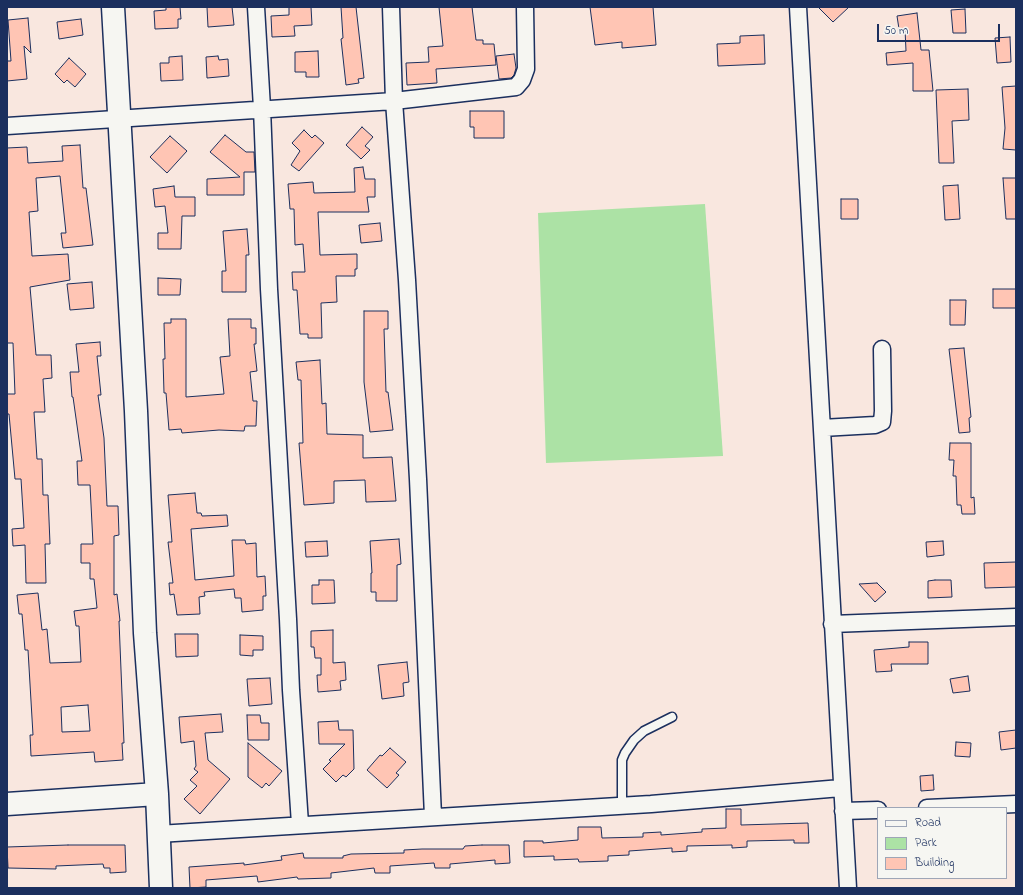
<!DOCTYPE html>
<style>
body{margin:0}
#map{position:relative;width:1023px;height:895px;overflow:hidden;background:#f9e7df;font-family:"Indie Flower",sans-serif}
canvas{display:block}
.frame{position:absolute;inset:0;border:8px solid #1b2f5e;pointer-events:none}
.legend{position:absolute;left:877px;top:807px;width:130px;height:72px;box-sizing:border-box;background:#f6f6f2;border:1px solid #9ea6b7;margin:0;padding:5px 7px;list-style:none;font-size:12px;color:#1b2f5e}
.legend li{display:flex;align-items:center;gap:8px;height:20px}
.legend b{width:20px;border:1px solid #9ea6b7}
.scale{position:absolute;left:877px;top:24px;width:123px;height:18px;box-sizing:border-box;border:2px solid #1b2f5e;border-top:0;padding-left:5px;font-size:12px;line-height:14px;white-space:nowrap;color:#1b2f5e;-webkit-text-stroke:3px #f6f6f2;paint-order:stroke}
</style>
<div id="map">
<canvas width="1023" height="895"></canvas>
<div class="frame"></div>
<ul class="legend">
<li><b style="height:5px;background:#f6f6f2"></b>Road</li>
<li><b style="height:11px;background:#ace2a5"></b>Park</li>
<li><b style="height:11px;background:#ffc5b4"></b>Building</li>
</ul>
<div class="scale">50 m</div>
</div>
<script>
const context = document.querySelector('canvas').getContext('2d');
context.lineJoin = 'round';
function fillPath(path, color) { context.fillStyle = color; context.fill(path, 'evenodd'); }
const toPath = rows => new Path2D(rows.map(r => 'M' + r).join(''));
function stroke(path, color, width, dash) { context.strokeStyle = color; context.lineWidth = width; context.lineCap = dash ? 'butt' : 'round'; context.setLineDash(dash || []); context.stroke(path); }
const green = toPath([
 [705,204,723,456,546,463,538,213]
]);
const building = toPath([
 [166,7,180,7,181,19,178,19,178,28,155,29,154,11,166,10,166,7],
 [207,7,232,7,234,25,208,27,207,7],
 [289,7,311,7,312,25,294,26,295,36,272,37,271,16,289,15,289,7],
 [341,7,356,7,364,78,358,79,359,83,346,85,341,39,343,38,341,7],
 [439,7,472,7,476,40,483,40,483,44,494,44,496,65,436,69,437,83,407,85,406,63,429,62,428,47,443,46,439,7],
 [590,7,653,7,656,45,622,48,622,42,595,45,590,7],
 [818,7,849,7,833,22,818,7],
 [965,9,966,33,953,33,951,10,965,9],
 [917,13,921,50,929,50,933,91,913,91,913,63,887,65,886,53,906,51,905,29,899,29,897,16,917,13],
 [28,18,31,53,24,46,27,79,7,81,7,61,11,61,8,20,28,18],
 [81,19,83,35,59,39,57,22,81,19],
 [764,35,765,64,718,66,717,44,740,43,740,36,764,35],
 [1010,37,1011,62,997,63,995,38,1010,37],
 [318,51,319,77,306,77,306,72,295,72,295,52,318,51],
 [514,54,516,68,514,75,511,78,499,79,496,56,514,54],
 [182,56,183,80,161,81,160,63,169,63,169,57,182,56],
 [218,56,219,60,228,59,229,76,207,78,206,57,218,56],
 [69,58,86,74,75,87,67,80,64,83,55,74,69,58],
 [1016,86,1016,150,1003,149,1005,128,1002,87,1016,86],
 [968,89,969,120,952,121,954,163,939,163,936,90,968,89],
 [470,111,504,111,504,138,474,138,474,127,470,127,470,111],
 [362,127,373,137,365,146,370,150,361,159,346,145,362,127],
 [304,130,312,138,315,135,324,143,299,171,291,165,300,151,292,143,304,130],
 [225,135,246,152,254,152,255,172,244,172,244,195,207,195,207,179,240,177,210,152,225,135],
 [170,136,187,151,167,173,150,157,170,136],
 [80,145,83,188,86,188,93,245,63,248,61,233,66,233,60,176,36,178,38,211,29,212,32,256,68,254,70,280,30,287,36,355,51,355,52,378,43,379,45,412,34,412,37,459,42,459,43,495,48,495,50,544,45,544,46,583,26,583,25,545,13,546,12,529,24,528,21,479,15,479,9,414,7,414,7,394,15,394,13,343,7,343,7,148,27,147,28,163,63,161,62,146,80,145],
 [363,167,365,179,375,179,375,197,367,197,369,212,318,212,320,255,357,254,357,269,355,269,355,276,336,276,337,302,321,303,322,338,308,338,308,334,300,334,297,290,293,290,292,272,305,272,303,244,295,245,294,209,290,209,288,184,313,182,314,193,355,192,354,168,363,167],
 [1003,178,1016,178,1016,219,1006,219,1003,178],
 [958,185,960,219,945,220,943,186,958,185],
 [174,186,175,197,195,197,195,216,182,216,181,249,158,249,158,233,168,233,165,206,155,207,153,189,174,186],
 [841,199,858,199,858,219,841,219,841,199],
 [380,223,382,241,361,243,359,225,380,223],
 [247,229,249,255,246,255,246,292,222,292,222,271,226,271,223,231,247,229],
 [158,278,181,279,180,295,158,295,158,278],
 [92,282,94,308,70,310,67,284,92,282],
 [993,289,1016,289,1016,308,993,308,993,289],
 [950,300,966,300,965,325,950,325,950,300],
 [364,311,388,311,388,329,384,329,386,392,388,392,393,430,370,432,364,382,364,311],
 [171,319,186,319,186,397,224,394,220,357,230,356,228,319,251,319,251,328,256,328,256,344,254,344,257,371,250,372,253,401,257,401,256,426,245,426,244,431,219,430,182,433,181,429,169,430,166,393,164,393,163,359,165,359,164,323,171,323,171,319],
 [100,342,101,356,97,356,101,395,98,395,104,438,107,506,118,506,119,535,114,536,114,595,117,594,120,621,119,621,124,743,122,743,123,760,95,762,94,752,31,756,30,735,33,735,28,650,25,650,22,614,19,614,17,595,38,593,42,630,47,629,50,663,81,662,79,626,76,626,74,611,97,608,94,579,90,579,90,563,81,563,81,544,93,544,90,485,78,485,77,461,82,461,73,397,72,397,70,372,79,372,76,344,100,342],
 [88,705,90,731,62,732,61,707,88,705],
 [964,348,971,417,969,418,970,432,959,433,949,349,964,348],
 [320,360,322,404,326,403,327,434,363,435,363,458,392,457,396,501,366,502,365,480,334,481,334,503,304,505,299,443,303,443,301,380,298,380,296,362,320,360],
 [950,443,971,443,971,498,974,497,975,514,962,514,961,505,957,505,956,476,953,476,954,460,949,460,950,443],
 [195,493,197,513,201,513,202,516,227,515,228,526,191,529,195,580,234,576,232,540,245,540,246,544,256,543,257,577,265,576,266,596,263,596,263,610,242,612,241,598,235,598,234,589,204,592,205,596,199,597,200,614,177,615,174,594,170,595,169,583,173,583,168,542,172,542,168,495,195,493],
 [399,539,401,564,397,565,397,601,376,601,376,592,371,592,371,573,372,573,370,541,399,539],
 [327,541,328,556,306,557,305,542,327,541],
 [943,541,944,555,927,557,926,542,943,541],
 [1016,562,1016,587,985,588,984,563,1016,562],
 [319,580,334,580,335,603,312,604,312,585,319,585,319,580],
 [935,580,951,580,952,597,928,598,928,581,935,580],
 [877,583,886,592,875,602,859,584,877,583],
 [333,630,333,663,345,662,346,680,340,681,341,690,318,692,317,675,321,675,321,658,315,658,314,647,311,647,311,631,333,630],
 [175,634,198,634,198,656,176,657,175,634],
 [240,635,263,636,263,650,253,650,253,656,240,655,240,635],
 [909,642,928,642,928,664,891,664,892,671,876,672,874,650,909,647,909,642],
 [407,662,409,682,403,683,404,696,382,699,378,665,407,662],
 [968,676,970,691,953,693,950,679,968,676],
 [270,678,272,704,249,706,247,679,270,678],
 [221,714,223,732,205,733,208,760,230,779,200,814,184,799,197,786,190,780,198,772,194,769,196,766,194,741,181,743,179,717,221,714],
 [247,715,260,715,261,723,269,723,269,740,248,740,247,715],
 [338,721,339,730,353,730,354,769,346,777,343,775,336,782,323,769,331,761,329,760,345,744,319,744,318,722,338,721],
 [1016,730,1016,748,1001,750,999,732,1016,730],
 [956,742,971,743,970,757,955,756,956,742],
 [248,743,282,771,269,786,266,783,262,788,248,777,248,743],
 [390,748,406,762,396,773,399,775,387,788,367,770,380,755,382,756,390,748],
 [933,775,934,790,921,791,920,776,933,775],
 [726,809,741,809,741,825,808,823,809,843,794,843,794,840,747,841,747,847,732,848,732,845,687,846,687,851,672,852,672,848,629,851,629,855,608,856,608,861,579,862,578,859,554,860,554,856,524,857,524,841,543,841,543,843,578,840,578,827,601,827,602,838,643,837,643,833,661,832,661,835,702,832,702,829,726,828,726,809],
 [68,845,125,845,126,872,110,873,110,868,104,868,103,864,56,866,56,869,8,868,7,847,68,845],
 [482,845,509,845,510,863,495,864,495,860,450,864,450,868,435,868,434,863,390,866,390,873,375,873,374,868,331,873,331,878,298,879,297,877,258,882,257,876,206,880,206,887,190,888,189,867,244,863,244,865,282,860,281,856,303,853,304,858,343,858,343,856,351,854,404,853,404,850,422,849,463,849,465,846,482,845]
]);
const lane = toPath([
 [622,805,622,760,625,753,634,740,644,731,672,717]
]);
const street = toPath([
 [256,7,262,108,269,289,288,619,291,690,300,824],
 [391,7,394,101,407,280,418,479,433,816],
 [798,7,848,888],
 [7,126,394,101,516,87,522,80,526,69,525,7],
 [822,428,875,425,882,422,883,411,882,349],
 [832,624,1016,617],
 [927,808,1016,804],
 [843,811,878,810],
 [158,834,651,804,841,788]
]);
const secondary = toPath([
 [113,7,136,411,145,633,157,794,161,888],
 [7,804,157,794]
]);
fillPath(green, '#ace2a5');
fillPath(building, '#ffc5b4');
stroke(building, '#1b2f5e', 1);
stroke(lane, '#1b2f5e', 11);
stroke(street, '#1b2f5e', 19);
stroke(secondary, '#1b2f5e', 25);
stroke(lane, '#f6f6f2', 8);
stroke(street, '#f6f6f2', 16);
stroke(secondary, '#f6f6f2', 22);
</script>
